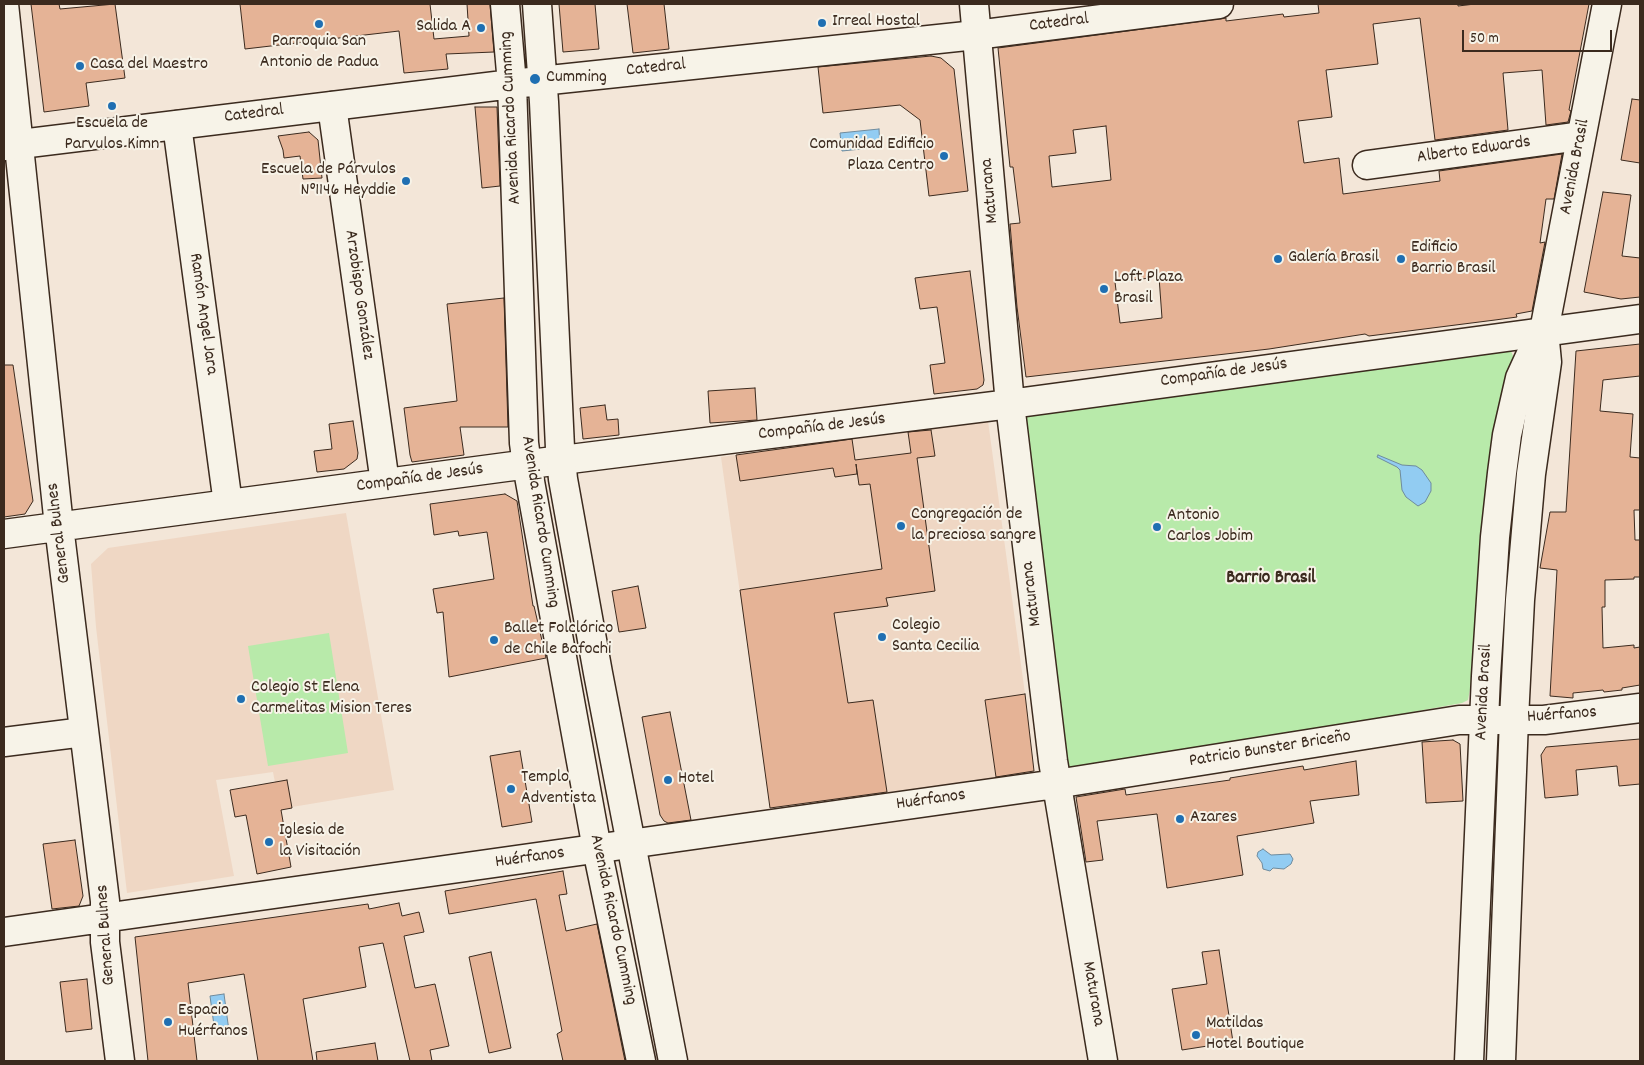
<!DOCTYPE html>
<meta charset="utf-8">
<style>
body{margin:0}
#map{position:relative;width:1644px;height:1065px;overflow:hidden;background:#f3e6d8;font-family:Dekko,sans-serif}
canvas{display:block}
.frame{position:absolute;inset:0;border:5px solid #3b2a1e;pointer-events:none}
.scale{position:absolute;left:1462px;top:30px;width:150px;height:22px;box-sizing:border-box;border:2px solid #3b2a1e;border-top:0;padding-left:6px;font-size:15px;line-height:18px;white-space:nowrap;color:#3b2a1e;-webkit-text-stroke:4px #f7f3e8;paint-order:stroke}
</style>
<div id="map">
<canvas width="1644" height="1065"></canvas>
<div class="frame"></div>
<div class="scale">50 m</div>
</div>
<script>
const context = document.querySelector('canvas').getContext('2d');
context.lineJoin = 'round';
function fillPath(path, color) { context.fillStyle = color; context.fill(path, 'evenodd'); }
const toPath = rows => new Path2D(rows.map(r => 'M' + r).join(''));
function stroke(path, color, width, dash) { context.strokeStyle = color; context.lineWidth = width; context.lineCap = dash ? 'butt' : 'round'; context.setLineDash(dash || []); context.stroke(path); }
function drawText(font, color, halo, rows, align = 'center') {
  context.font = font + ' Dekko,sans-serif'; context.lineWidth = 4; context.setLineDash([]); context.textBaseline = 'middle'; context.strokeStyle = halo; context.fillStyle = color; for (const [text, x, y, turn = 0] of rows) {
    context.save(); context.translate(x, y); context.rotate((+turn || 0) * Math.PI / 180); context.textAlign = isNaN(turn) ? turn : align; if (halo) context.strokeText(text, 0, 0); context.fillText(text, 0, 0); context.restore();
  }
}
const built = toPath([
 [988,421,1025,694,985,700,996,778,770,808,721,457],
 [346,513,394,790,280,809,273,772,216,780,234,876,127,893,96,627,91,564,108,548]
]);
const green = toPath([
 [1496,347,1506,348,1511,351,1515,361,1491,489,1473,652,1471,684,1468,700,1462,703,1265,739,1068,770,1026,416],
 [329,633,348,753,268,766,248,646]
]);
const water = toPath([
 [879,129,880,147,842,151,840,133,879,129],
 [1378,455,1402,465,1416,466,1422,470,1431,483,1431,491,1425,502,1418,506,1406,497,1402,490,1400,470,1397,467,1377,457,1378,455],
 [1263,849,1271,855,1290,854,1293,859,1291,864,1284,869,1273,868,1270,871,1263,869,1262,863,1257,856,1258,852,1263,849],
 [224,994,229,1031,215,1033,210,996,224,994]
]);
const building = toPath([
 [31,4,59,4,60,9,115,4,125,78,86,83,89,106,44,112,31,4],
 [240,4,430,4,434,39,469,36,467,4,490,4,494,52,446,54,448,69,404,73,399,31,245,49,240,4],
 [559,4,595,4,599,49,563,52,559,4],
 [627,4,664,4,669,49,633,53,627,4],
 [1318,4,1458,4,1458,6,1475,4,1589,4,1569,110,1571,111,1568,122,1546,125,1542,70,1503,73,1508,130,1435,140,1420,18,1373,24,1378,64,1326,70,1332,117,1298,121,1304,163,1339,158,1343,194,1440,181,1439,171,1562,154,1554,199,1546,199,1540,243,1545,242,1532,311,1516,314,1517,317,1495,320,1369,336,1365,334,1269,349,1026,377,1017,307,1010,224,1020,223,1013,167,1010,167,998,48,1226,18,1226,21,1283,14,1284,17,1319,13,1318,4],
 [1106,126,1111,180,1052,187,1049,156,1076,153,1073,130,1106,126],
 [1159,277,1162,318,1120,323,1115,282,1159,277],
 [931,56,941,58,954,69,968,191,929,196,920,120,900,105,823,113,818,67,931,56],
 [1632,99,1640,100,1640,163,1621,160,1632,99],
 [475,107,497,107,500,186,482,188,475,107],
 [309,132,318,140,322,178,303,179,300,156,284,158,283,150,278,136,309,132],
 [1603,192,1631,195,1622,256,1640,258,1640,297,1621,299,1584,292,1603,192],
 [970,271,984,380,983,385,977,389,934,394,930,365,945,363,937,307,920,309,915,278,970,271],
 [504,298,508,427,460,427,464,455,412,462,410,455,404,408,457,401,447,304,504,298],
 [1640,344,1640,376,1603,380,1600,411,1633,414,1630,457,1640,458,1640,510,1634,510,1635,540,1640,540,1640,577,1634,577,1634,579,1605,580,1605,607,1602,607,1603,648,1634,645,1634,648,1640,647,1640,685,1622,688,1622,690,1604,692,1603,690,1573,693,1573,698,1550,696,1557,570,1540,568,1550,512,1566,512,1576,351,1640,344],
 [4,365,13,365,33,501,25,514,4,517,4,365],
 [755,388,757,420,710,423,708,391,755,388],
 [605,405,607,420,618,419,619,435,583,439,580,408,605,405],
 [353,421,358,453,357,459,344,469,317,472,314,451,332,449,329,424,353,421],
 [931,430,935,456,917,458,935,591,886,598,888,606,834,613,848,703,873,700,887,792,770,808,740,590,882,569,870,484,859,485,856,464,857,474,835,477,833,468,740,481,736,455,852,439,855,460,911,453,908,432,931,430],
 [505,494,517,501,533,606,534,606,546,658,449,677,443,612,437,613,433,589,494,579,487,532,459,536,458,531,434,535,430,504,505,494],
 [638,586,646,628,619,632,612,591,638,586],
 [1025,694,1034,771,996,777,985,700,1025,694],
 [670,712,691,820,668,823,664,821,660,815,642,717,670,712],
 [1640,739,1640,784,1619,786,1617,766,1576,770,1578,795,1545,798,1541,755,1546,747,1640,739],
 [1453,740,1460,744,1463,801,1426,803,1422,742,1453,740],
 [520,751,532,822,502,827,490,756,520,751],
 [1356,761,1359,795,1310,801,1314,823,1237,836,1243,875,1167,888,1157,814,1097,821,1103,860,1086,862,1076,797,1125,789,1126,795,1230,780,1230,778,1303,766,1304,770,1356,761],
 [287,780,292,808,281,810,291,867,257,874,246,815,235,817,230,790,287,780],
 [75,840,83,896,79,906,52,909,43,844,75,840],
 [563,871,567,894,559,895,566,931,597,924,625,1061,563,1061,557,1034,562,1031,536,899,449,914,445,891,563,871],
 [399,903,402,916,419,912,424,932,404,936,415,988,435,984,449,1046,430,1050,432,1061,410,1061,383,943,359,947,366,987,303,999,313,1061,258,1061,244,974,188,983,197,1061,148,1061,135,937,368,904,369,909,399,903],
 [1219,950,1233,1042,1182,1050,1172,989,1207,984,1202,952,1219,950],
 [491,952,511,1048,489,1053,469,957,491,952],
 [87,979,92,1029,66,1032,60,982,87,979],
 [375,1043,378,1061,317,1061,316,1052,375,1043]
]);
const minor = toPath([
 [4,4,59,526,105,901,105,942,120,1061],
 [974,4,1010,404,1053,761,1103,1061],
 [332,106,385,483],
 [177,125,228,504],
 [1367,165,1581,136],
 [4,534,506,467,1010,404,1640,319],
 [4,742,84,732],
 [4,932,1056,784,1459,720,1544,720,1640,708],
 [1501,1061,1514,719,1520,600,1531,474,1547,362,1544,331]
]);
const major = toPath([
 [505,4,512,84,524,443,527,465,597,849,641,1061],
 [537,4,544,102,560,448,563,479,598,673,673,1061],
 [4,146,512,84,976,35,1219,4],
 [1469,1061,1486,676,1495,537,1502,473,1507,435,1520,378,1531,354,1544,331,1607,4]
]);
const markers = [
 [822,23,5,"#1f6fb2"],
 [319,24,5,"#1f6fb2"],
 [481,28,5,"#1f6fb2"],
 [80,66,5,"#1f6fb2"],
 [535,79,6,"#1f6fb2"],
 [112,106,5,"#1f6fb2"],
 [944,156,5,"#1f6fb2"],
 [406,181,5,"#1f6fb2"],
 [1278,259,5,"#1f6fb2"],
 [1401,259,5,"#1f6fb2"],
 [1104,289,5,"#1f6fb2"],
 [901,526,5,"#1f6fb2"],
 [1157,527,5,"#1f6fb2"],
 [882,637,5,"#1f6fb2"],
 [494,640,5,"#1f6fb2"],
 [241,699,5,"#1f6fb2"],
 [668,780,5,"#1f6fb2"],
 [511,789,5,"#1f6fb2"],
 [1180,819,5,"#1f6fb2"],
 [269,842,5,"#1f6fb2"],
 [168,1022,5,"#1f6fb2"],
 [1196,1035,5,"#1f6fb2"]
];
const poiNames = [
 ["Irreal Hostal",832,23],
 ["Salida A",471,28,"right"],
 ["Parroquia San",319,43,"center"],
 ["Antonio de Padua",319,64,"center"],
 ["Casa del Maestro",90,66],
 ["Cumming",546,79],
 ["Escuela de",112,125,"center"],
 ["Parvulos Kimn",112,146,"center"],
 ["Comunidad Edificio",934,146,"right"],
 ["Plaza Centro",934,167,"right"],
 ["Escuela de Párvulos",396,171,"right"],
 ["N°1146 Heyddie",396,192,"right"],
 ["Edificio",1411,249],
 ["Barrio Brasil",1411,270],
 ["Galería Brasil",1288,259],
 ["Loft Plaza",1114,279],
 ["Brasil",1114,300],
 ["Congregación de",911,516],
 ["la preciosa sangre",911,537],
 ["Antonio",1167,517],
 ["Carlos Jobim",1167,538],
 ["Colegio",892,627],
 ["Santa Cecilia",892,648],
 ["Ballet Folclórico",504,630],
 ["de Chile Bafochi",504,651],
 ["Colegio St Elena",251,689],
 ["Carmelitas Mision Teres",251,710],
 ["Templo",521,779],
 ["Adventista",521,800],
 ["Hotel",678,780],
 ["Azares",1190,819],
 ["Iglesia de",279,832],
 ["la Visitación",279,853],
 ["Espacio",178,1012],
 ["Huérfanos",178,1033],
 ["Matildas",1206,1025],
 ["Hotel Boutique",1206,1046]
];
const streetNames = [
 ["Catedral",1059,24,-7],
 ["Catedral",656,69,-6],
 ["Catedral",254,115,-7],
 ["Avenida Ricardo Cumming",512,118,-93],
 ["Alberto Edwards",1474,151,-8],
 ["Avenida Brasil",1576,167,-79],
 ["Maturana",991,191,-95],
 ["Arzobispo González",358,295,82],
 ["Ramón Angel Jara",202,314,82],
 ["Compañía de Jesús",1224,374,-8],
 ["Compañía de Jesús",822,428,-7],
 ["Compañía de Jesús",420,479,-8],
 ["Avenida Ricardo Cumming",539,522,81],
 ["General Bulnes",60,533,-97],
 ["Maturana",1033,594,-97],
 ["Avenida Brasil",1485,692,-87],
 ["Huérfanos",1562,716,-4],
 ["Patricio Bunster Briceño",1270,750,-9],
 ["Huérfanos",931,801,-8],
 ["Huérfanos",530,859,-8],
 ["Avenida Ricardo Cumming",612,920,78],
 ["General Bulnes",107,935,-94],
 ["Maturana",1092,994,80]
];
const neighbourhoodNames = [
 ["Barrio Brasil",1271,579]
];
fillPath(built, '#efd7c4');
fillPath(green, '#b8eaaa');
fillPath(water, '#92ccf2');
stroke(water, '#6f8b9d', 1);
fillPath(building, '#e5b396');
stroke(building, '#3b2a1e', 1);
stroke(minor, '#3b2a1e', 31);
stroke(major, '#3b2a1e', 31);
stroke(minor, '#f7f3e8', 28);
stroke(major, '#f7f3e8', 28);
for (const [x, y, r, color] of markers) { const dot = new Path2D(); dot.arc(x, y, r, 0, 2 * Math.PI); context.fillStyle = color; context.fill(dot); stroke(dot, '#f7f3e8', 2); }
drawText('18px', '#3b2a1e', '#f7f3e8', poiNames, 'left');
drawText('18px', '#3b2a1e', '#f7f3e8', streetNames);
drawText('bold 19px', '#3b2a1e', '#f7f3e8', neighbourhoodNames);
</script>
